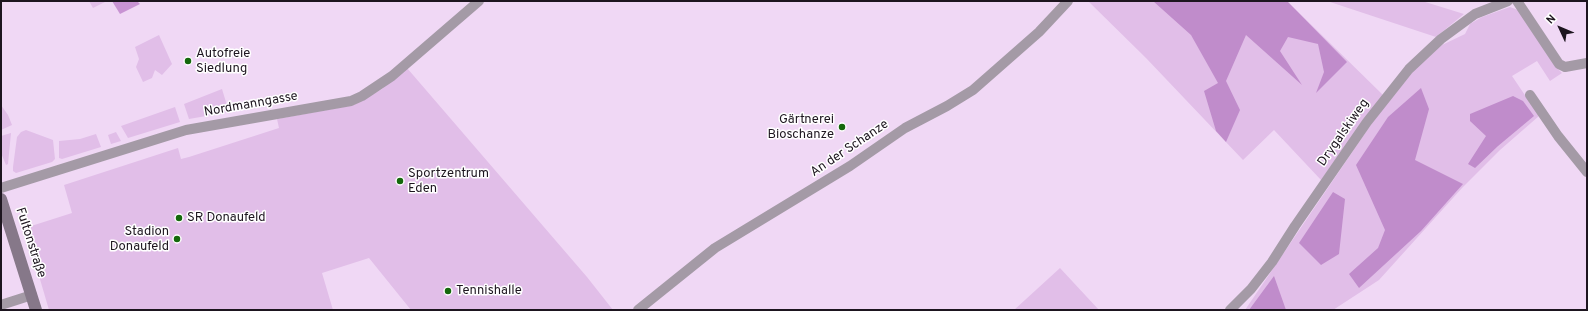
<!DOCTYPE html>
<meta charset="utf-8">
<style>
body{margin:0}
#map{position:relative;width:1588px;height:311px;overflow:hidden;background:#f0d8f5;font-family:Overpass,sans-serif}
canvas{display:block}
.frame{position:absolute;inset:0;border:2px solid #1d151f;pointer-events:none}
.north{position:absolute;left:1540px;top:8px;width:40px;height:40px;-webkit-text-stroke:3px #fff;paint-order:stroke;rotate:314deg;font-size:11px;font-weight:700;line-height:16px;text-align:center;color:#1d151f}
.north::after{content:'';display:block;margin:auto;width:14px;height:18px;background:#1d151f;clip-path:polygon(50% 0,100% 100%,50% 72%,0 100%)}
</style>
<div id="map">
<canvas width="1588" height="311"></canvas>
<div class="frame"></div>
<div class="north">N</div>
</div>
<script>
const context = document.querySelector('canvas').getContext('2d');
context.lineJoin = 'round';
function fillPath(path, color) { context.fillStyle = color; context.fill(path, 'evenodd'); }
const toPath = rows => new Path2D(rows.map(r => 'M' + r).join(''));
function stroke(path, color, width, dash) { context.strokeStyle = color; context.lineWidth = width; context.lineCap = dash ? 'butt' : 'round'; context.setLineDash(dash || []); context.stroke(path); }
function drawText(font, color, halo, rows, align = 'center') {
  context.font = font + ' Overpass,sans-serif'; context.lineWidth = 3; context.setLineDash([]); context.textBaseline = 'middle'; context.strokeStyle = halo; context.fillStyle = color; for (const [text, x, y, turn = 0] of rows) {
    context.save(); context.translate(x, y); context.rotate((+turn || 0) * Math.PI / 180); context.textAlign = isNaN(turn) ? turn : align; if (halo) context.strokeText(text, 0, 0); context.fillText(text, 0, 0); context.restore();
  }
}
const green = toPath([
 [89,1,104,1,105,2,93,8],
 [1088,1,1287,1,1383,95,1321,180,1274,130,1243,160,1146,58],
 [1327,1,1422,1,1464,14,1436,37],
 [1510,7,1518,10,1559,70,1562,73,1550,81,1537,61,1512,76,1539,116,1500,150,1462,188,1379,280,1333,310,1245,310,1372,123,1403,82,1420,64,1442,45,1465,34,1470,24,1482,17],
 [159,35,172,64,162,75,155,70,152,78,143,82,136,67,139,59,135,47],
 [407,68,587,277,613,310,411,310,369,258,322,273,333,310,49,310,25,228,72,213,64,185,178,148,181,159,189,157,279,128,277,119,354,105,382,89],
 [222,89,229,112,189,119,184,104],
 [1,105,8,115,12,125,1,130],
 [175,107,180,122,128,138,121,126],
 [26,130,53,140,55,159,52,162,16,173,13,171,13,167,17,137,21,132],
 [116,132,121,141,111,144,108,135],
 [11,133,8,164,6,165,1,153,1,136],
 [96,134,101,147,62,159,59,158,59,141,80,139],
 [1060,268,1099,310,1014,310,1025,300]
]);
const forest = toPath([
 [1153,1,1287,1,1347,62,1316,93,1324,72,1318,44,1288,37,1280,51,1302,85,1246,35,1226,81,1240,110,1226,142,1216,131,1204,91,1218,83,1191,35],
 [1421,88,1429,109,1415,160,1463,184,1421,231,1359,288,1349,274,1378,248,1385,230,1356,165,1388,117],
 [1513,96,1523,101,1534,116,1498,146,1475,168,1468,164,1486,136,1470,121,1470,114],
 [1333,192,1345,199,1339,254,1321,265,1299,243],
 [1274,276,1286,310,1249,310]
]);
const water = toPath([
 [112,1,137,1,140,4,120,14]
]);
const street = toPath([
 [1517,1,1559,64,1565,67,1587,63],
 [1530,95,1558,136,1587,172],
 [1,188,186,130,351,101,362,96,392,76,479,1],
 [1,305,32,295],
 [638,310,715,248,850,166,905,128,947,106,973,90,1039,32,1068,1],
 [1230,310,1251,289,1272,262,1295,226,1367,122,1409,69,1441,39,1475,14,1508,1]
]);
const secondary = toPath([
 [1,199,36,310]
]);
const markers = [
 [188,61,4,"#14680c"],
 [842,127,4,"#14680c"],
 [400,181,4,"#14680c"],
 [179,218,4,"#14680c"],
 [177,239,4,"#14680c"],
 [448,291,4,"#14680c"]
];
const poiNames = [
 ["Autofreie",196,54],
 ["Siedlung",196,69],
 ["Gärtnerei",834,120,"right"],
 ["Bioschanze",834,135,"right"],
 ["Sportzentrum",408,174],
 ["Eden",408,189],
 ["SR Donaufeld",187,218],
 ["Stadion",169,232,"right"],
 ["Donaufeld",169,247,"right"],
 ["Tennishalle",456,291]
];
const streetNames = [
 ["Nordmanngasse",251,105,-10],
 ["Drygalskiweg",1344,133,-55],
 ["An der Schanze",850,149,-34],
 ["Fultonstraße",30,243,72]
];
fillPath(green, '#e1bee8');
fillPath(forest, '#c08ccb');
fillPath(water, '#c893d3');
stroke(street, '#a49aa6', 10);
stroke(secondary, '#867889', 12);
for (const [x, y, r, color] of markers) { const dot = new Path2D(); dot.arc(x, y, r, 0, 2 * Math.PI); context.fillStyle = color; context.fill(dot); stroke(dot, '#fff', 1.5); }
drawText('13px', '#1d151f', '#fff', poiNames, 'left');
drawText('13px', '#1d151f', '#fff', streetNames);
</script>
